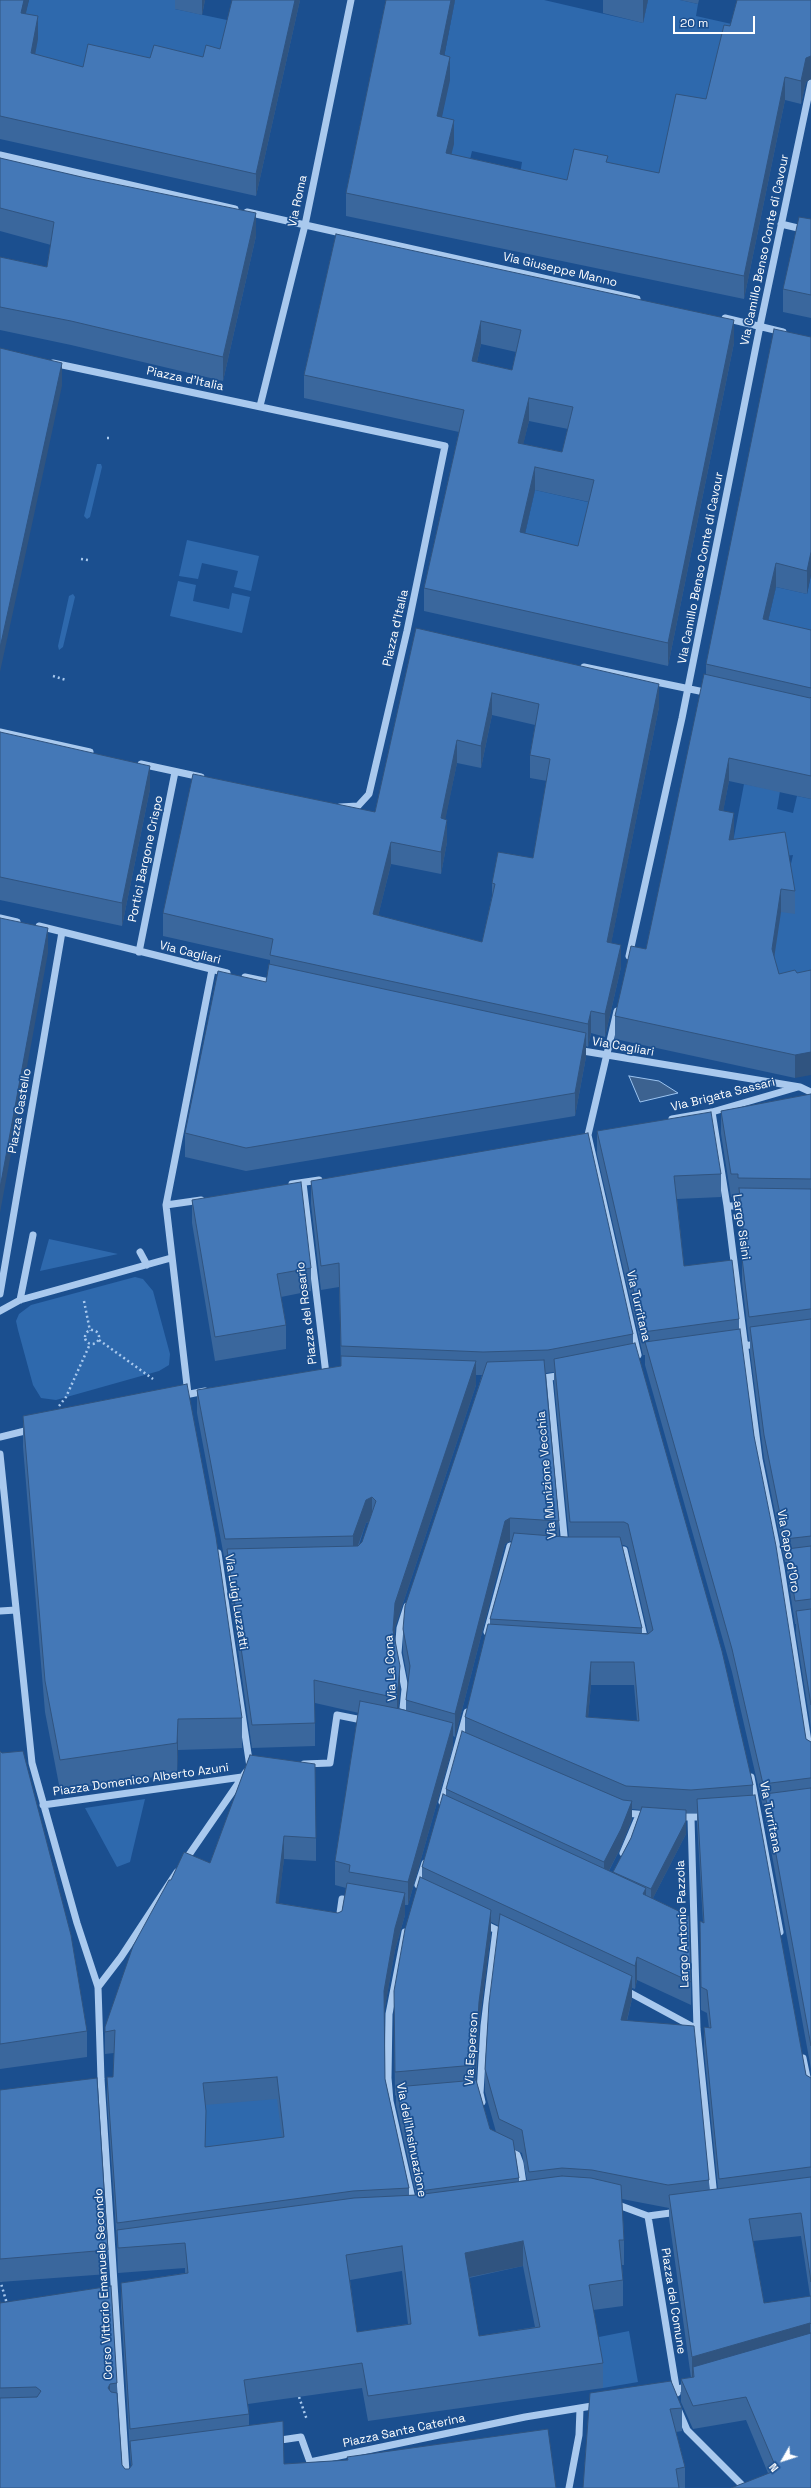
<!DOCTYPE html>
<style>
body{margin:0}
#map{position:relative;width:811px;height:2488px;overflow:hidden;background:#1b4f8f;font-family:"Space Grotesk",sans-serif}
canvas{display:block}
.north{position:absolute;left:763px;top:2440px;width:40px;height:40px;-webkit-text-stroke:3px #1b4f8f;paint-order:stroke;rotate:231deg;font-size:11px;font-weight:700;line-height:16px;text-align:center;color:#fff}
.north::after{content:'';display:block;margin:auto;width:14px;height:18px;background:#fff;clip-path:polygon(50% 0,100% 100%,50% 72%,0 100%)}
.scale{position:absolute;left:673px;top:16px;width:82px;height:18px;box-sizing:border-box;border:2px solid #fff;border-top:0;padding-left:5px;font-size:12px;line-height:14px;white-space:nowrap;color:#fff;-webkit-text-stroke:3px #1b4f8f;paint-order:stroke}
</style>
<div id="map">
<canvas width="811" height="2488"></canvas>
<div class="north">N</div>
<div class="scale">20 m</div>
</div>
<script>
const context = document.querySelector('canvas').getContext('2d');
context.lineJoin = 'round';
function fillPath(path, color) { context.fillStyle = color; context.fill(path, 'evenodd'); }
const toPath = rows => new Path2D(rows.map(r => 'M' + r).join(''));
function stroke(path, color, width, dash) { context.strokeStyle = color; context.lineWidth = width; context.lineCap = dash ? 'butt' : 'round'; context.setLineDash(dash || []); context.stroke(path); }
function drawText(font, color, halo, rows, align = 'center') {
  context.font = font + ' "Space Grotesk",sans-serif'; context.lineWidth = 3.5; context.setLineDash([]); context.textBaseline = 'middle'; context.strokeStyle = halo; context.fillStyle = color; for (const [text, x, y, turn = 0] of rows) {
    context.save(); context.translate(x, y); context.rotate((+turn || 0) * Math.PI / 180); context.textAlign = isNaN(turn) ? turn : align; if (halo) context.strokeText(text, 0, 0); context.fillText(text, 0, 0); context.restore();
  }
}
const green = toPath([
 [29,0,177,0,175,9,241,23,230,59,40,78,19,35],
 [455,0,544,0,643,23,648,0,680,0,698,4,696,16,736,25,739,65,659,196,567,203,517,193,522,162,472,151,465,181,437,140,449,80,440,78],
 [97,464,101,464,102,467,90,517,87,519,84,516],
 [535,490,592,503,578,572,525,534],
 [187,540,259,556,251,591,234,587,238,571,202,563,198,579,179,576],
 [811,575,811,640,766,630,776,587,807,594],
 [178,581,196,585,193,601,229,609,232,593,250,597,242,633,170,616],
 [73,594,75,597,63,647,59,650,58,646,69,596],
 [744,784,780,791,777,809,793,813,797,796,811,799,811,993,779,997,769,961,793,855,729,863],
 [49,1239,118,1254,40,1271],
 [135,1277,143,1279,153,1291,170,1354,169,1365,159,1371,56,1400,41,1398,33,1385,18,1330,16,1321,19,1314,31,1305],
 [145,1799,130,1862,117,1867,85,1808],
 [293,2033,285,2160,202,2170,198,2101],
 [629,2331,638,2382,603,2388,594,2338]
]);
const water = toPath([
 [629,1076,659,1081,678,1093,640,1102,629,1076]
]);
const path = toPath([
 [107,438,109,438],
 [81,559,88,560],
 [53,676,66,680],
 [84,1301,90,1331],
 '85 1337a7 7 0 1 1 14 0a7 7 0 1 1-14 0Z',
 [99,1340,153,1379],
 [59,1406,66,1397,90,1344],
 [0,2280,7,2304],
 [299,2397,307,2420]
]);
const minor = toPath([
 [0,155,235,209],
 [247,212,637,299],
 [781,224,811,231],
 [725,318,783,332],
 [53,363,445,446,407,631,369,794,358,806,340,807],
 [260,406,305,225,351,0],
 [584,667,709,693],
 [0,732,90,752],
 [141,764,201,777],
 [0,918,17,922],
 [39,926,227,973],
 [139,952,175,772],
 [629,956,682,718,760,326,811,83],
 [245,977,274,983],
 [617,1011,588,1135,638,1355],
 [577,1050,800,1087,811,1092],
 [712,1112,727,1206,759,1459,781,1568,811,1761],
 [672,1119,712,1112,798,1087],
 [303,1183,326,1374],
 [292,1184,319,1180],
 [166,1205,201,1200],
 [727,1206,749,1206],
 [140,1252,147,1265],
 [0,1294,62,932],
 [20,1300,33,1235],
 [0,1311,20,1300,171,1258],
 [733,1347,759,1344],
 [549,1378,565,1546],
 [538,1379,563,1375],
 [188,1394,166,1205,212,970],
 [180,1396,205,1391],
 [0,1437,33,1429],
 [0,1454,32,1763,77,1923,98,1987,101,2079,127,2488],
 [614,1550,624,1550,645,1641],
 [218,1553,250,1767],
 [0,1611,16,1610],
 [487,1632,510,1546,520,1547],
 [402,1718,405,1689,398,1653,400,1628,407,1606],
 [304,1764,330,1763,337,1715,367,1721],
 [751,1777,780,1932],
 [442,1802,467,1712],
 [43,1805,242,1777],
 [624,1813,649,1815],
 [678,1817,705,1817],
 [691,1818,697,2029,714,2197],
 [623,1853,639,1815],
 [184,1862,246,1772],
 [418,1885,425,1863],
 [339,1920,342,1899,354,1901],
 [482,1923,507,1935],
 [405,1932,389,2014,388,2078,390,2101,413,2203],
 [98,1987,121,1957,177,1872],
 [625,1990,697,2029],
 [803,2058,811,2097],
 [482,2102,480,2093,484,2026,496,1930],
 [509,2151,517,2155,520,2163,524,2191],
 [613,2203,648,2216,678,2212],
 [648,2216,677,2393],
 [667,2392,690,2386],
 [678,2409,687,2430,745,2488],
 [274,2441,301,2437,310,2462,525,2417,598,2405],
 [569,2488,579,2435,580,2409]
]);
const wall = toPath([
 [0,0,26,14,38,39,35,54,83,67,150,58,203,57,220,49,300,0,256,196,0,139],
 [175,0,205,0,202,15,175,9],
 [386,0,455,0,444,55,450,80,441,117,454,144,451,154,567,180,608,162,659,173,706,99,730,26,811,0,811,79,806,82,801,104,785,100,744,299,346,216,346,193],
 [603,0,648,0,643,23,603,13],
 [680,0,699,0,698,4],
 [0,158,256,236,223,381,71,345,0,330,0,257,47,267,51,245,0,231],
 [811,219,811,318,783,312,783,289],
 [336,234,734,343,668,666,424,611,424,588,459,432,304,398,304,375],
 [481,344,516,352,512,370,477,362],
 [529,421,568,429,562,452,523,444],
 [535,490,589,502,578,546,525,533],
 [811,337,807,594,776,587,768,620,811,630,811,799,729,781,723,811,734,836,733,840,795,891,795,914,781,912,774,957,779,974,795,970,795,1078,615,1039,615,1016,646,949,706,674,706,664],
 [416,628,659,707,611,943,621,967,605,1037,591,1033,588,1047,586,1046,586,1057,575,1116,246,1171,185,1157,185,1133,266,982,270,964,270,960,163,936,163,913,375,812],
 [492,715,535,725,530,755,530,778,547,781,533,858,492,883,492,896,482,942,378,916,391,864,441,874,447,842,445,819,457,763,481,768],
 [0,732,150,789,122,926,0,900],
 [811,1094,811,1728,796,1634,796,1624,795,1624,787,1572,787,1562,785,1562,764,1458,750,1351,750,1340,749,1341,742,1282,742,1258,743,1258,739,1211,739,1201,738,1201,738,1197,731,1197,721,1134,721,1111],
 [597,1131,721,1174,721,1197,677,1199,684,1266,739,1319,739,1329,754,1436,806,1739,811,1742,811,2069,765,1817,765,1807,763,1807,732,1672,645,1365,645,1355,643,1355,597,1154],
 [311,1181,633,1334,633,1344,753,1785,753,1795,806,2075,811,2078,811,2488,768,2473,746,2420,693,2429,681,2402,681,2379,691,2378,669,2218,669,2208,622,2199,624,2240,624,2265,622,2265,623,2280,623,2306,593,2310,603,2363,603,2388,368,2421,362,2388,248,2404,249,2414,249,2426,284,2464,347,2460,347,2457,556,2488,0,2488,0,2301,0,2303,117,2383,117,2393,122,2465,125,2469,129,2469,131,2467,130,2454,121,2308,121,2283,185,2273,185,2268,118,2273,117,2245,107,2100,107,2077,113,2077,114,2053,105,2054,105,2027,171,1880,210,1863,250,1755,316,1838,316,1861,284,1859,278,1903,338,1913,342,1911,346,1888,335,1885,335,1861,359,1713,315,1703,315,1746,252,1748,227,1572,227,1562,225,1562,197,1413,197,1390,341,1366,339,1287,321,1290,311,1204],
 [554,1372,554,1382,569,1537,559,1536,559,1521,546,1373],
 [476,1375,482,1375,403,1629,403,1653,408,1681,406,1700,406,1710,398,1708,400,1689,394,1637,395,1627,476,1385],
 [369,1522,362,1542,359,1545,366,1523],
 [510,1541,512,1541,490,1619,490,1624,465,1717,465,1733,446,1789,446,1795,422,1867,422,1878,394,2014,395,2096,396,2095,396,2105,416,2195,409,2195,409,2188,385,2079,384,2012,395,1950,405,1915,405,1905,408,1905,453,1746,453,1736,455,1737,505,1544],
 [622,1545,624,1545,628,1547,648,1633,642,1633,642,1628],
 [591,1685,634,1685,637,1721,588,1717],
 [632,1809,641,1810,631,1838,613,1872,609,1871,621,1847,632,1819],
 [686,1813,697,1813,697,1823,703,1922,700,1921,701,2010,707,2013,709,2028,704,2027,704,2050,718,2189,709,2190,709,2180,627,2021,632,1999,632,1988,635,1989,637,1980,691,2005,691,1982,653,1898,686,1834],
 [491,1922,499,1926,485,2069,485,2092,496,2132,490,2129,476,2080,479,2026,491,1933],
 [277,2099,282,2138,205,2147,205,2105],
 [515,2150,522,2153,527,2180,519,2181],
 [801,2236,810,2296,764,2303,753,2241],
 [523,2266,535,2327,479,2336,469,2278],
 [402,2271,408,2324,357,2332,350,2280],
 [192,1200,311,1268,311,1291,281,1297,286,1325,286,1349,215,1361,192,1223],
 [23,1416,242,1718,242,1748,178,1750,177,1774,60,1790,45,1712,23,1447],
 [0,1740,0,1752,87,2031,87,2057,0,2069],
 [0,2090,108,2250,108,2274,0,2282],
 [590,2393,682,2408,682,2431,676,2432,685,2467,685,2488,583,2488]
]);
const shadedWall = toPath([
 [24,0,29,0,21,35,21,13],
 [202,0,205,0,202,15],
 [295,0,300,0,256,196,256,174],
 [451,0,455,0,440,78,440,54],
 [643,0,648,0,643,23],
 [38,16,38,39,31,76,31,53],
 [811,56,811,79,806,82,801,104,801,81,806,58],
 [450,57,450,80,437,140,437,116],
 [785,77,785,100,744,299,744,276],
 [454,120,454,144,446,176,446,153],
 [256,213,256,236,223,381,223,357],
 [734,320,734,343,668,666,668,643],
 [481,321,481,344,472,384,472,361],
 [62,363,62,386,0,672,0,648],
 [529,398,529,421,518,466,518,443],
 [535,467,535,490,520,555,520,532],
 [811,552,811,575,807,594,807,571],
 [776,563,776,587,763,642,763,619],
 [659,684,659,707,607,964,607,942],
 [492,693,492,715,481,768,481,746],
 [457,740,457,763,441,841,441,818],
 [729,758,729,781,719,833,719,810],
 [150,766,150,789,122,926,122,903],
 [734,813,734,836,729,863,729,840],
 [447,820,447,842,441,874,441,852],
 [391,842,391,864,373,937,373,914],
 [781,889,781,912,772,972,772,949],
 [48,928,48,953,0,1213,0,1188],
 [621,945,621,967,605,1037,605,1014],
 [591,1011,591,1033,588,1047,588,1024],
 [586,1033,586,1057,575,1116,575,1093],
 [811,1052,811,1075,795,1078,795,1055],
 [476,1361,476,1385,395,1627,393,1654,393,1630,395,1603],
 [372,1497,372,1520,366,1523,353,1559,353,1536,366,1500],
 [510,1518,510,1541,505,1544,455,1737,455,1714,505,1521],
 [591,1662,591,1685,586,1740,586,1717],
 [400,1666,400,1689,397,1721,397,1698],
 [178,1719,178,1750,177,1774,177,1743],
 [453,1723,453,1746,408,1905,408,1882],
 [632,1801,632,1819,621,1847,604,1880,604,1862],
 [686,1821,686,1834,651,1902,651,1889],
 [284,1836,284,1859,276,1925,276,1903],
 [646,1888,646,1911,643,1894],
 [405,1893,405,1915,395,1950,384,2013,384,1991,395,1928],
 [491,1910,491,1933,479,2026,475,2088,475,2065,479,2002],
 [637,1957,637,1980,635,1989,635,1966],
 [632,1976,632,1999,621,2044,621,2020],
 [523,2241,523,2266,465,2278,465,2253],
 [810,2323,810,2346,693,2367,693,2380,692,2381,692,2357],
 [110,2384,110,2407,108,2388]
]);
const building = toPath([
 [0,0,24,0,21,13,38,16,31,53,83,67,88,44,150,58,154,45,203,57,206,45,220,49,232,0,295,0,256,174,0,116,0,0],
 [386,0,451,0,440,54,450,57,437,116,454,120,446,153,567,180,574,149,608,156,606,162,659,173,676,94,706,99,724,25,730,26,737,0,811,0,811,56,806,58,801,81,785,77,744,276,346,193,386,0],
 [0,158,86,178,256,213,223,357,71,321,0,307,0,257,47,267,54,222,0,208,0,158],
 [799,217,811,219,811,295,783,289,799,217],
 [336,234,734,320,668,643,424,588,464,410,304,375,336,234],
 [481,321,521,330,512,370,472,361,481,321],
 [529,398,573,407,562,452,518,443,529,398],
 [535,467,594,480,578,546,520,532,535,467],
 [774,329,811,337,811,552,807,571,776,563,763,619,811,630,811,688,706,664,774,329],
 [0,348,62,363,0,648,0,348],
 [416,628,659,684,607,942,621,945,605,1014,591,1011,588,1024,270,955,273,939,163,913,193,774,375,812,416,628],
 [492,693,539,704,530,755,550,759,533,858,498,852,492,883,495,884,482,942,373,914,391,842,441,852,447,820,441,818,457,740,481,746,492,693],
 [704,674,810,698,811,697,811,776,729,758,719,810,734,813,729,840,785,832,795,891,781,889,772,949,779,974,795,970,797,973,811,970,811,1052,795,1055,615,1016,631,946,646,949,704,674],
 [0,732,150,766,122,903,0,877,0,732],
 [0,918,48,928,0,1188,0,918],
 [269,964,586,1033,575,1093,246,1148,185,1133,218,971,266,982,269,964],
 [811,1094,811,1179,738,1178,738,1174,731,1174,721,1111,811,1094],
 [711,1112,721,1174,674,1176,684,1266,732,1260,739,1319,643,1332,597,1131,711,1112],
 [588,1133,633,1334,548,1350,483,1352,341,1346,339,1263,321,1266,311,1181,588,1133],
 [301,1182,311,1268,277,1274,286,1325,215,1337,192,1200,301,1182],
 [739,1188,811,1189,811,1309,810,1309,749,1317,742,1258,746,1258,739,1188],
 [811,1319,811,1536,785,1539,764,1435,750,1327,811,1319],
 [740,1329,754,1436,776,1546,806,1739,811,1742,811,1778,810,1778,763,1784,732,1649,645,1342,740,1329],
 [635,1343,722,1651,753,1785,691,1790,626,1786,465,1717,488,1624,648,1634,653,1630,628,1524,624,1522,570,1522,554,1359,635,1343],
 [591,1662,634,1662,639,1721,586,1717,591,1662],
 [341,1356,476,1361,395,1603,393,1630,400,1666,397,1698,314,1680,315,1723,252,1725,227,1549,358,1546,362,1542,376,1501,372,1497,366,1500,353,1536,225,1539,197,1390,341,1366,341,1356],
 [544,1360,559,1521,510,1518,505,1521,455,1714,406,1700,410,1666,403,1629,405,1606,487,1362,544,1360],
 [187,1384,216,1537,242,1718,178,1719,177,1743,60,1760,45,1681,23,1416,187,1384],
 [514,1533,565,1537,620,1537,642,1628,490,1619,514,1533],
 [811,1546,811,1599,795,1601,787,1549,811,1546],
 [811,1609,811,1705,796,1611,811,1609],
 [360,1701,400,1709,453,1723,408,1882,349,1872,350,1865,335,1861,360,1701],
 [462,1731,623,1800,632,1801,621,1829,604,1862,446,1789,462,1731],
 [0,1751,2,1753,23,1751,71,1935,87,2031,0,2044,0,1751],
 [250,1755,315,1764,316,1838,284,1836,276,1903,338,1913,342,1911,347,1883,405,1893,395,1928,384,1991,385,2079,409,2188,353,2191,117,2223,107,2077,113,2077,115,2030,105,2032,105,2027,133,1946,169,1880,171,1880,184,1852,210,1863,250,1755],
 [277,2077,284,2137,205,2147,206,2111,203,2083,277,2077],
 [811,1788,811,2046,765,1794,811,1788],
 [443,1794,646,1888,643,1894,689,1916,691,1982,637,1957,635,1966,422,1867,443,1794],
 [755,1795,806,2075,811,2078,811,2167,810,2167,719,2179,704,2027,711,2028,707,1990,701,1987,700,1921,704,1923,697,1799,755,1795],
 [642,1807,686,1810,686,1821,651,1889,613,1872,631,1838,642,1807],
 [420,1877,491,1910,479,2002,475,2065,395,2072,394,1991,405,1929,420,1877],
 [500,1914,632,1976,621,2020,694,2026,709,2180,668,2185,592,2170,562,2168,529,2172,522,2130,499,2119,485,2069,489,2003,500,1914],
 [97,2078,108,2250,0,2259,0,2090,97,2078],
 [476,2080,490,2129,513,2140,519,2178,419,2191,396,2087,476,2080],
 [562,2176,591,2178,621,2185,624,2240,619,2240,623,2280,589,2285,603,2363,368,2396,362,2363,244,2380,249,2414,130,2429,121,2283,188,2273,185,2243,118,2248,117,2230,354,2198,416,2195,562,2176],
 [523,2241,540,2327,479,2336,465,2253,523,2241],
 [402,2246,411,2324,357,2332,346,2255,402,2246],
 [811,2177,811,2282,801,2213,749,2219,764,2303,811,2296,811,2324,810,2323,692,2357,669,2195,811,2177],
 [111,2286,117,2383,110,2384,108,2388,111,2392,117,2393,122,2465,125,2469,129,2469,132,2465,130,2441,283,2421,284,2464,348,2460,347,2457,548,2429,556,2488,0,2488,0,2398,37,2397,41,2391,36,2387,0,2388,0,2301,0,2303,111,2286],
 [811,2333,811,2488,731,2488,777,2470,746,2397,693,2406,681,2379,694,2377,693,2367,811,2333],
 [671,2381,682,2408,670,2409,685,2467,676,2469,679,2488,583,2488,590,2393,671,2381]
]);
const streetNames = [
 ["Via Roma",298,201,-78],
 ["Via Camillo Benso Conte di Cavour",765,250,-78],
 ["Via Giuseppe Manno",560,270,13],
 ["Piazza d'Italia",185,379,12],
 ["Via Camillo Benso Conte di Cavour",701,568,-79],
 ["Piazza d'Italia",396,628,-77],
 ["Portici Bargone Crispo",146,859,-78],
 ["Via Cagliari",190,953,14],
 ["Via Cagliari",623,1047,10],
 ["Via Brigata Sassari",723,1095,-14],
 ["Piazza Castello",20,1111,-80],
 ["Largo Sisini",741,1227,82],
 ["Via Turritana",638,1306,77],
 ["Piazza del Rosario",307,1313,-97],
 ["Via Munizione Vecchia",547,1475,-95],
 ["Via Capo d'Oro",788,1551,80],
 ["Via Luigi Luzzatti",236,1602,81],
 ["Via La Cona",391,1668,-93],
 ["Piazza Domenico Alberto Azuni",141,1780,-8],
 ["Via Turritana",770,1817,79],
 ["Largo Antonio Pazzola",683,1924,-92],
 ["Via Esperson",472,2049,-86],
 ["Via dell'Insinuazione",411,2140,79],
 ["Corso Vittorio Emanuele Secondo",104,2284,-93],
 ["Piazza del Comune",673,2301,81],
 ["Piazza Santa Caterina",404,2431,-12]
];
fillPath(green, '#2e69ad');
fillPath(water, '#3c6290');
stroke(water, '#9cc4f0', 1);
stroke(path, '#a9c9ee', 2.5, [2, 3]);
stroke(minor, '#a9c9ee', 7);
fillPath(wall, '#3a679d');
fillPath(shadedWall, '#305480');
fillPath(building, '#4478b7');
stroke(building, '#305480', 1);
drawText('12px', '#fff', '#1b4f8f', streetNames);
</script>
